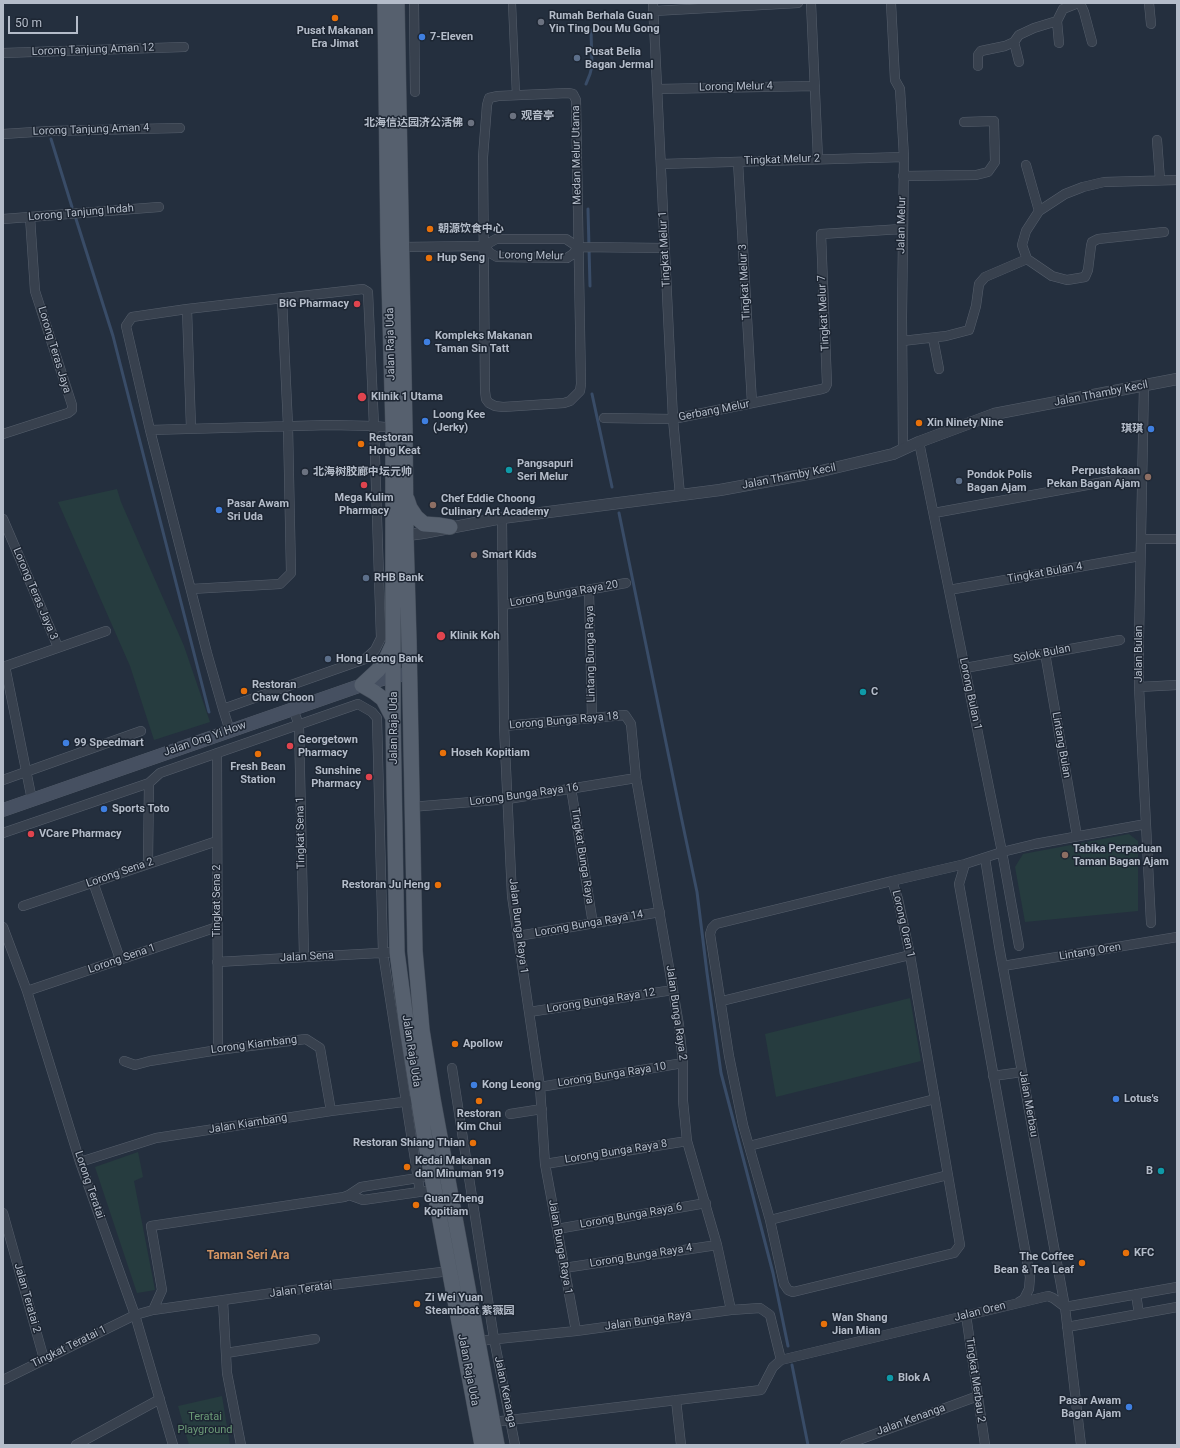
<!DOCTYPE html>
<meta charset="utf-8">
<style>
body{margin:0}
#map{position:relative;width:1180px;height:1448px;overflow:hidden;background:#242f3e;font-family:Roboto,sans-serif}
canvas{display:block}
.frame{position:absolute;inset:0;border:4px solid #b4bcc9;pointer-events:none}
.scale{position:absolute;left:8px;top:16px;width:70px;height:18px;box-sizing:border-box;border:2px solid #b4bcc9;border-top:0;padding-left:5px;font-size:12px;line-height:14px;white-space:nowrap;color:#b4bcc9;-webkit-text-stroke:3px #1d2633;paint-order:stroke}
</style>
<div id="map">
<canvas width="1180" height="1448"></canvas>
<div class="frame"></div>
<div class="scale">50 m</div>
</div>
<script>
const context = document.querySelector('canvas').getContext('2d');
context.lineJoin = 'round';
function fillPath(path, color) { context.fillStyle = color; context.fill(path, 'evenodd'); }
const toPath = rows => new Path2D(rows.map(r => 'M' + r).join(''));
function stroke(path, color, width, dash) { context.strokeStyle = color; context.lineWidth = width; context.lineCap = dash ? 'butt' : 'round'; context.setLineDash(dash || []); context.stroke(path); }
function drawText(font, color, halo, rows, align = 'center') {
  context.font = font + ' Roboto,"Noto Sans SC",sans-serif'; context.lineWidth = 3; context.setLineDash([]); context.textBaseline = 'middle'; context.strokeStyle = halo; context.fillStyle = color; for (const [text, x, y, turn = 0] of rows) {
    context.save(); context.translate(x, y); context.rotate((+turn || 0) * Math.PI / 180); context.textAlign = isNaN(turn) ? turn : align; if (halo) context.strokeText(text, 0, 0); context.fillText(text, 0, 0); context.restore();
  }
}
const green = toPath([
 [117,489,121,502,184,646,210,722,154,740,130,666,58,502],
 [1129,834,1138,841,1138,911,1025,922,1015,867,1023,854],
 [910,998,921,1061,776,1097,765,1034],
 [138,1152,143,1177,134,1181,155,1290,137,1293,95,1167],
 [222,1396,230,1445,189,1445,178,1406]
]);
const stream = toPath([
 [586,84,590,74,592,66,591,30],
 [51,139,72,207],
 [588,209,590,286],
 [76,219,113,336,209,712],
 [592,394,612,487],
 [619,513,681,816,697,892,707,973,721,1073,773,1273,788,1346],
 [792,1365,808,1445]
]);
const pedestrian = toPath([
 [512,3,516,95]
]);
const minor = toPath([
 [414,3,415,92],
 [653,3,673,419,680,495],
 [811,3,818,159],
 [891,3,895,80,900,89,904,157,902,317,903,449],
 [1080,3,1084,12,1092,42],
 [1149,3,1151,24],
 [654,11,798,3],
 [1057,21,1059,43],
 [1014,42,1019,62],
 [3,53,184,47],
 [978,66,978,55,981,51,1005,46,1014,42,1019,35,1034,28,1057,21,1063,9,1078,3],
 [658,89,815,86],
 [568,93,573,94,576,100,581,384,580,391,570,401,564,403,503,407,495,406,489,403,486,399,485,391,483,157,487,105,489,98,498,96,568,93],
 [3,134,50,131,180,128],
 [1157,140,1160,180],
 [738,162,752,403],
 [661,164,904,157],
 [1026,165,1039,211],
 [903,176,976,175,988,172,995,162,994,121,964,122],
 [3,219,159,207],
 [1164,232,1098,239,1092,242,1091,246,1088,270,1085,277,1067,280,1052,276,1027,259,1022,245,1026,231,1039,211,1065,194,1083,187,1104,182,1177,180],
 [484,246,490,253,497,257,567,258,573,254,578,247],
 [401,247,484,246,496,239,566,239,578,247,665,248],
 [187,309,191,428],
 [933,338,939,369],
 [902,341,946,336,969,330,976,306,979,284,985,277,1027,259],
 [1144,385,1139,639,1139,687,1151,923],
 [604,418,673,419,822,389,825,388,827,384,821,234,902,229],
 [150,430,330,425,374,426,396,428],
 [3,434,68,413,72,410,72,405,35,291,30,217],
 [919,442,1002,852,1019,946],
 [934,513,1142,475],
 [502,518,504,726,512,896,540,1087,545,1164,576,1331],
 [3,519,58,647],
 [1141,539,1177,539],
 [191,589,280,584,291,573,288,426,282,298],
 [949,590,1140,556],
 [589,591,592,718],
 [503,605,626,583],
 [1045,653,1077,836],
 [5,666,32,800],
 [3,667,106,631],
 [965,668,1120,640],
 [1139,687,1177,685],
 [223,709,365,659,375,650,381,638,374,426,368,292,363,289,187,309,132,317,126,326,150,430,207,653,223,709,230,731],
 [293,709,299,725,304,957],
 [504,726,625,715,631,724,636,778,679,1025,683,1063,683,1101,687,1141,717,1245,731,1310],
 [217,753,218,1050],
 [3,780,141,731],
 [571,788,593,924],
 [411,807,508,799,636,778],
 [3,833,149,783,160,773,358,704,372,712,377,718,383,953,420,1192],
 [985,858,999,946,1065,1307,1081,1445],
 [148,863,149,783],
 [965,864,959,884,1030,1277,1029,1289,1024,1299,1019,1302],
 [892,881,898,899,910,955,960,1245,954,1253,793,1292,788,1290,784,1284,770,1220,743,1125,729,1056,710,934,712,928,716,924,892,881],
 [892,881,965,864,1002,852,1035,844,1146,824],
 [93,882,120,959],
 [23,906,217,841],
 [3,927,27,991,80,1162,135,1315,173,1445],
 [518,936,660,912],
 [217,962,397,952],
 [1003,966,1177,937],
 [27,991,217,927],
 [722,1001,910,955],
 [529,1012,673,990],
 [124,1061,135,1065,150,1061,218,1050,306,1039,320,1048,331,1111],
 [452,1068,494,1339,515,1445],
 [993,1076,1022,1072],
 [540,1087,683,1063],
 [510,1114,542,1109],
 [749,1146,935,1099],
 [80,1162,156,1138,331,1111,411,1101],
 [545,1164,687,1141],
 [349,1195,363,1200,426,1191],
 [3,1213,44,1359],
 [770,1220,948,1175],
 [557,1229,706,1203],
 [564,1268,717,1245],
 [1136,1294,1139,1314],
 [223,1301,227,1373,241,1445],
 [153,1310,162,1290,151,1226,344,1197,349,1195,361,1187,424,1177],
 [966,1315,985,1445],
 [1067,1327,1177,1307],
 [478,1341,576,1331,731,1310,760,1308,770,1315,781,1360],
 [226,1353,315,1339],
 [3,1380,135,1315,153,1310,315,1287,450,1271],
 [676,1400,681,1445],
 [493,1422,761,1390,773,1367,781,1360,1048,1296,1053,1298,1065,1307,1177,1287],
 [76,1445,160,1399],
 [845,1445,978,1396]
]);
const tertiary = toPath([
 [400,536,423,533,502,518,720,490,813,473,893,454,919,442,994,414,1177,379]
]);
const secondary = toPath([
 [3,810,362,685,393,676,409,674]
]);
const primary = toPath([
 [385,3,388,245,393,428,393,719,397,952,407,1028,425,1140,482,1445],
 [397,3,405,429,406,536,409,641,415,951,422,1030,433,1099,497,1445],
 [407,499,410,508,416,517,424,524,438,525,450,527],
 [392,716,383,699,374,692,362,685,378,670,387,657,393,644]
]);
const markers = [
 [335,18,4,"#e8710a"],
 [541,22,4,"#6b7280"],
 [422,37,4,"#3f7fe0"],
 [577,58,4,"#5c6f8a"],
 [513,116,4,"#6b7280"],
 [471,123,4,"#6b7280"],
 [430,229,4,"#e8710a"],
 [429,258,4,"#e8710a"],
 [357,304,4,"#e0444e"],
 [427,342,4,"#3f7fe0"],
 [362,397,5,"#e0444e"],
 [425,421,4,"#3f7fe0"],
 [919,423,4,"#e8710a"],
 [1151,429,4,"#3f7fe0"],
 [361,444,4,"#e8710a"],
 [509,470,4,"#0f9aa8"],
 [305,472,4,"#6b7280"],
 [1148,477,4,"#8d6e63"],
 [959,481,4,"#5c6f8a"],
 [364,485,4,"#e0444e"],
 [433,505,4,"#8d6e63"],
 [219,510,4,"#3f7fe0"],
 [474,555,4,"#8d6e63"],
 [366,578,4,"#5c6f8a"],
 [441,636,5,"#e0444e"],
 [328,659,4,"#5c6f8a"],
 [244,691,4,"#e8710a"],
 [863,692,4,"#0f9aa8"],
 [66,743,4,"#3f7fe0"],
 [290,746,4,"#e0444e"],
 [443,753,4,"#e8710a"],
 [258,754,4,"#e8710a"],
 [369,777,4,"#e0444e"],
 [104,809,4,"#3f7fe0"],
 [31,834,4,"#e0444e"],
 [1065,855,4,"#8d6e63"],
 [438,885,4,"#e8710a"],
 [455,1044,4,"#e8710a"],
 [474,1085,4,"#3f7fe0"],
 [1116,1099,4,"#3f7fe0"],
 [479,1101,4,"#e8710a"],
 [473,1143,4,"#e8710a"],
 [407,1167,4,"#e8710a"],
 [1161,1171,4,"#0f9aa8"],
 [416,1205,4,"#e8710a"],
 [1126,1253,4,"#e8710a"],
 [1082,1263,4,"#e8710a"],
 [417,1304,4,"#e8710a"],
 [824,1324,4,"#e8710a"],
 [890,1378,4,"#0f9aa8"],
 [1129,1407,4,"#3f7fe0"]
];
const poiNames = [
 ["Rumah Berhala Guan",549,16],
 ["Yin Ting Dou Mu Gong",549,29],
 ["Pusat Makanan",335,31,"center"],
 ["Era Jimat",335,44,"center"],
 ["7-Eleven",430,37],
 ["Pusat Belia",585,52],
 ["Bagan Jermal",585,65],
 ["观音亭",521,116],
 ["北海信达园济公活佛",463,123,"right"],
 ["朝源饮食中心",438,229],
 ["Hup Seng",437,258],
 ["BiG Pharmacy",349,304,"right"],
 ["Kompleks Makanan",435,336],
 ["Taman Sin Tatt",435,349],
 ["Klinik 1 Utama",371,397],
 ["Loong Kee",433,415],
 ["(Jerky)",433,428],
 ["Xin Ninety Nine",927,423],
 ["琪琪",1143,429,"right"],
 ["Restoran",369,438],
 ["Hong Keat",369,451],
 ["Pangsapuri",517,464],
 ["Seri Melur",517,477],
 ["Perpustakaan",1140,471,"right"],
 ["Pekan Bagan Ajam",1140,484,"right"],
 ["北海树胶廊中坛元帅",313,472],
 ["Pondok Polis",967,475],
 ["Bagan Ajam",967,488],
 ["Mega Kulim",364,498,"center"],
 ["Pharmacy",364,511,"center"],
 ["Chef Eddie Choong",441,499],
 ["Culinary Art Academy",441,512],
 ["Pasar Awam",227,504],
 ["Sri Uda",227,517],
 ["Smart Kids",482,555],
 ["RHB Bank",374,578],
 ["Klinik Koh",450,636],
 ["Hong Leong Bank",336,659],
 ["Restoran",252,685],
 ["Chaw Choon",252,698],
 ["C",871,692],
 ["Georgetown",298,740],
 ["Pharmacy",298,753],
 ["99 Speedmart",74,743],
 ["Hoseh Kopitiam",451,753],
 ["Fresh Bean",258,767,"center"],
 ["Station",258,780,"center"],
 ["Sunshine",361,771,"right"],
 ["Pharmacy",361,784,"right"],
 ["Sports Toto",112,809],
 ["VCare Pharmacy",39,834],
 ["Tabika Perpaduan",1073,849],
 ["Taman Bagan Ajam",1073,862],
 ["Restoran Ju Heng",430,885,"right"],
 ["Apollow",463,1044],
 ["Kong Leong",482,1085],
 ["Lotus's",1124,1099],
 ["Restoran",479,1114,"center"],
 ["Kim Chui",479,1127,"center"],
 ["Restoran Shiang Thian",465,1143,"right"],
 ["Kedai Makanan",415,1161],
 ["dan Minuman 919",415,1174],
 ["B",1153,1171,"right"],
 ["Guan Zheng",424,1199],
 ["Kopitiam",424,1212],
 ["KFC",1134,1253],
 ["The Coffee",1074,1257,"right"],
 ["Bean & Tea Leaf",1074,1270,"right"],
 ["Zi Wei Yuan",425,1298],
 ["Steamboat 紫薇园",425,1311],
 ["Wan Shang",832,1318],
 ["Jian Mian",832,1331],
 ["Blok A",898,1378],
 ["Pasar Awam",1121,1401,"right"],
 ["Bagan Ajam",1121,1414,"right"]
];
const streetNames = [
 ["Lorong Tanjung Aman 12",93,50,-2],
 ["Lorong Melur 4",736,87,-1],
 ["Lorong Tanjung Aman 4",91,130,-2],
 ["Medan Melur Utama",577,155,-91],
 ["Tingkat Melur 2",782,160,-2],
 ["Lorong Tanjung Indah",81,213,-5],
 ["Jalan Melur",902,225,-89],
 ["Tingkat Melur 1",665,249,-93],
 ["Lorong Melur",531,256,1],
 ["Tingkat Melur 3",745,282,-93],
 ["Tingkat Melur 7",824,313,-93],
 ["Jalan Raja Uda",391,344,-91],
 ["Lorong Teras Jaya",54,350,73],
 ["Jalan Thamby Kecil",1101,394,-11],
 ["Gerbang Melur",714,411,-11],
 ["Jalan Thamby Kecil",789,477,-11],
 ["Tingkat Bulan 4",1045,573,-10],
 ["Lorong Teras Jaya 3",35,594,67],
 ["Lorong Bunga Raya 20",564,594,-10],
 ["Lintang Bunga Raya",591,654,-91],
 ["Solok Bulan",1042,654,-11],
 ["Jalan Bulan",1139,654,-90],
 ["Lorong Bulan 1",970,694,78],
 ["Lorong Bunga Raya 18",564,721,-5],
 ["Jalan Raja Uda",394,728,-90],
 ["Jalan Ong Yi How",205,739,-19],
 ["Lintang Bulan",1061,745,80],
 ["Lorong Bunga Raya 16",524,795,-8],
 ["Tingkat Sena 1",301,833,-91],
 ["Tingkat Bunga Raya",582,856,81],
 ["Lorong Sena 2",120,873,-19],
 ["Tingkat Sena 2",217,901,-90],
 ["Lorong Bunga Raya 14",589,924,-10],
 ["Lorong Oren 1",903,924,77],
 ["Jalan Bunga Raya 1",518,926,83],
 ["Lintang Oren",1090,952,-9],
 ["Jalan Sena",307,957,-3],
 ["Lorong Sena 1",122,959,-19],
 ["Lorong Bunga Raya 12",601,1001,-9],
 ["Jalan Bunga Raya 2",676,1013,82],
 ["Lorong Kiambang",254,1045,-7],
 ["Jalan Raja Uda",411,1051,81],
 ["Lorong Bunga Raya 10",612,1075,-9],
 ["Jalan Merbau",1028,1104,80],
 ["Jalan Kiambang",248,1124,-9],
 ["Lorong Bunga Raya 8",616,1152,-9],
 ["Lorong Teratai",89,1185,71],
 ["Lorong Bunga Raya 6",631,1216,-10],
 ["Jalan Bunga Raya 1",560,1247,80],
 ["Lorong Bunga Raya 4",641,1256,-9],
 ["Jalan Teratai",301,1290,-8],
 ["Jalan Teratai 2",27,1298,74],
 ["Jalan Oren",980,1312,-14],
 ["Jalan Bunga Raya",648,1321,-8],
 ["Tingkat Teratai 1",69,1347,-26],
 ["Jalan Raja Uda",468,1370,79],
 ["Tingkat Merbau 2",975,1380,82],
 ["Jalan Kenanga",505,1392,78],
 ["Jalan Kenanga",911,1420,-20]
];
const parkNames = [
 ["Teratai",205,1417],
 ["Playground",205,1430]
];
const neighbourhoodNames = [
 ["Taman Seri Ara",248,1256]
];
fillPath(green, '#263c3f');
stroke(stream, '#394c67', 3);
stroke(pedestrian, '#565f6c', 8);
stroke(minor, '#565f6c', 10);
stroke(tertiary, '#565f6c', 12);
stroke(secondary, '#565f6c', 14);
stroke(primary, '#414a57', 16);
stroke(pedestrian, '#38414e', 7);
stroke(minor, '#38414e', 9);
stroke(tertiary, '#38414e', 11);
stroke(secondary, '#465061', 13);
stroke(primary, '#56606e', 15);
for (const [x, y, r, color] of markers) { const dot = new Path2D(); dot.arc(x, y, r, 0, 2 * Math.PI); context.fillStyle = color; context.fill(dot); stroke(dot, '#1d2633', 1.5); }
drawText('bold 11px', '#b4bcc9', '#1d2633', poiNames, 'left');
drawText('11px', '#b4bcc9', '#1d2633', streetNames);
drawText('11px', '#6b9a76', '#1d2633', parkNames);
drawText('bold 12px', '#d59563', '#1d2633', neighbourhoodNames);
</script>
